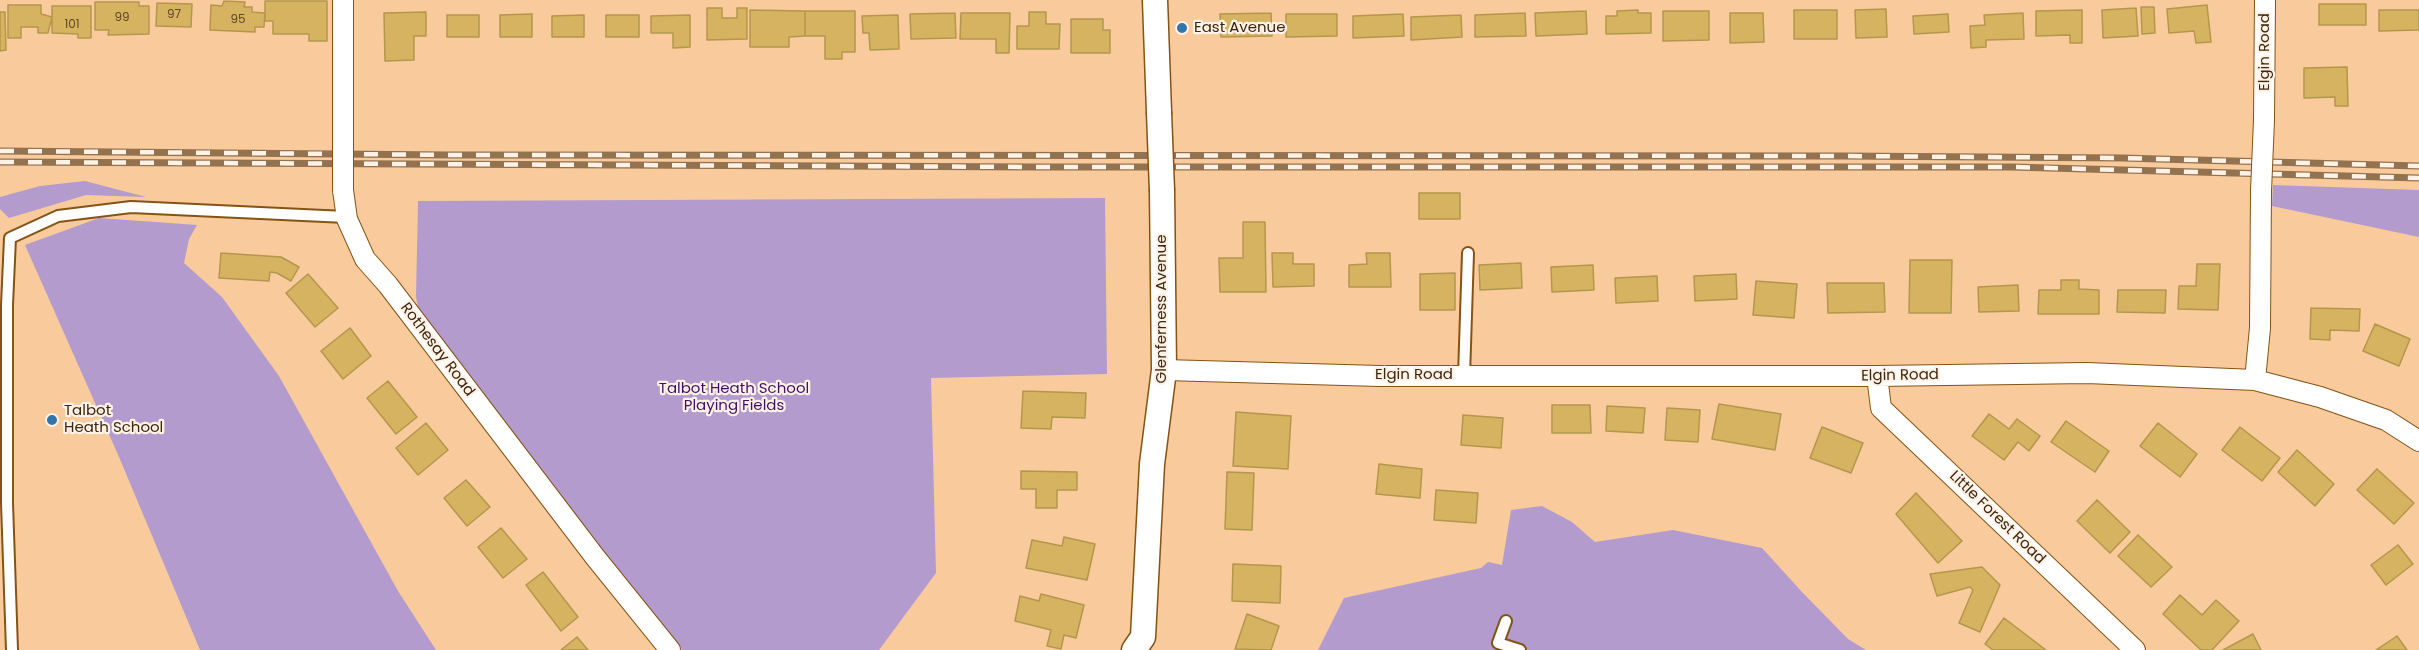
<!DOCTYPE html>
<style>
body{margin:0}
canvas{display:block;background:#f8ca9c}
</style>
<canvas width="2419" height="650"></canvas>
<script>
const context = document.querySelector('canvas').getContext('2d');
context.lineJoin = 'round';
function fillPath(path, color) { context.fillStyle = color; context.fill(path, 'evenodd'); }
const toPath = rows => new Path2D(rows.map(r => 'M' + r).join(''));
function stroke(path, color, width, dash) { context.strokeStyle = color; context.lineWidth = width; context.lineCap = dash ? 'butt' : 'round'; context.setLineDash(dash || []); context.stroke(path); }
function drawText(font, color, halo, rows, align = 'center') {
  context.font = font + ' Poppins,sans-serif'; context.lineWidth = 4.5; context.setLineDash([]); context.textBaseline = 'middle'; context.strokeStyle = halo; context.fillStyle = color; for (const [text, x, y, turn = 0] of rows) {
    context.save(); context.translate(x, y); context.rotate((+turn || 0) * Math.PI / 180); context.textAlign = isNaN(turn) ? turn : align; if (halo) context.strokeText(text, 0, 0); context.fillText(text, 0, 0); context.restore();
  }
}
const green = toPath([
 [85,181,146,197,86,195,9,218,0,209,0,197,40,186],
 [2273,185,2419,190,2419,237,2272,206],
 [1105,198,1107,374,931,378,936,573,879,650,682,650,420,318,416,297,418,201],
 [99,218,197,225,189,239,184,263,222,297,279,376,398,591,436,650,200,650,119,457,25,245],
 [1542,506,1572,522,1595,542,1673,530,1762,548,1802,592,1848,639,1866,650,1318,650,1344,598,1481,568,1488,562,1502,565,1511,510]
]);
const building = toPath([
 [224,1,245,2,244,7,252,7,252,12,265,13,264,27,255,27,255,32,210,30,211,5,222,6,224,1],
 [265,1,327,1,327,41,309,41,309,34,273,34,273,21,265,21,265,1],
 [95,2,139,2,139,6,149,6,149,34,108,35,109,30,95,30,95,2],
 [157,3,192,4,191,27,156,26,157,3],
 [2319,4,2366,4,2366,25,2319,25,2319,4],
 [8,5,41,5,41,14,52,17,48,33,38,33,38,27,21,27,21,38,8,38,8,5],
 [2207,5,2211,42,2196,43,2194,31,2169,33,2167,9,2207,5],
 [52,6,91,6,91,38,78,38,78,34,52,33,52,6],
 [2141,7,2154,7,2155,33,2142,34,2141,7],
 [707,8,722,8,722,18,737,18,737,8,747,8,747,39,707,40,707,8],
 [2136,8,2138,36,2103,38,2102,10,2136,8],
 [1886,9,1887,37,1856,38,1855,10,1886,9],
 [750,10,805,11,805,36,789,37,789,47,750,47,750,10],
 [1638,10,1638,13,1651,13,1651,33,1606,34,1606,16,1617,16,1617,11,1638,10],
 [1794,10,1837,10,1837,39,1794,39,1794,10],
 [2082,10,2082,43,2070,43,2070,35,2036,36,2036,11,2082,10],
 [2379,10,2419,10,2419,30,2379,31,2379,10],
 [805,11,855,11,855,52,842,52,842,59,825,59,825,36,805,36,805,11],
 [1586,11,1587,34,1536,36,1535,13,1586,11],
 [1663,11,1709,11,1709,40,1663,41,1663,11],
 [0,12,5,12,6,50,0,51,0,12],
 [426,12,426,36,414,36,414,60,385,61,384,13,426,12],
 [1029,12,1046,12,1046,24,1060,24,1059,49,1017,49,1017,26,1029,26,1029,12],
 [955,13,956,38,911,39,910,14,955,13],
 [961,13,1010,13,1009,53,996,53,996,39,960,39,961,13],
 [1271,13,1272,36,1221,37,1220,14,1271,13],
 [1525,13,1526,36,1475,37,1475,15,1525,13],
 [1730,13,1763,13,1764,42,1730,43,1730,13],
 [2023,13,2024,39,1986,40,1986,47,1971,48,1970,26,1985,25,1984,15,2023,13],
 [532,14,532,37,500,37,500,15,532,14],
 [1286,14,1337,14,1337,36,1286,37,1286,14],
 [1403,14,1404,36,1353,38,1353,16,1403,14],
 [1948,14,1949,32,1914,34,1913,16,1948,14],
 [447,15,479,15,479,37,447,37,447,15],
 [584,15,584,37,552,37,552,16,584,15],
 [606,15,639,15,639,37,606,37,606,15],
 [690,15,690,47,673,48,673,33,651,33,651,16,690,15],
 [898,15,899,49,870,50,869,33,863,33,862,16,898,15],
 [1461,15,1462,37,1411,40,1411,17,1461,15],
 [1071,19,1103,19,1103,30,1110,30,1110,53,1071,53,1071,19],
 [2347,67,2348,106,2335,106,2335,97,2304,98,2304,68,2347,67],
 [1419,193,1460,193,1460,219,1419,219,1419,193],
 [1243,222,1265,222,1266,292,1220,292,1219,258,1243,258,1243,222],
 [221,253,281,257,299,267,291,281,277,273,270,272,269,281,219,278,221,253],
 [1272,253,1293,253,1293,264,1314,264,1314,286,1273,287,1272,253],
 [1366,253,1390,253,1391,287,1349,287,1349,265,1367,264,1366,253],
 [1910,260,1952,260,1951,313,1909,313,1910,260],
 [1521,263,1522,288,1480,290,1479,265,1521,263],
 [2197,264,2220,264,2218,310,2178,309,2179,286,2196,286,2197,264],
 [1593,265,1594,290,1552,292,1551,267,1593,265],
 [1455,273,1455,310,1420,310,1420,274,1455,273],
 [308,274,338,308,315,327,286,293,308,274],
 [1736,274,1737,299,1695,301,1694,276,1736,274],
 [1657,276,1658,301,1616,303,1615,278,1657,276],
 [2061,280,2079,280,2079,289,2099,290,2099,314,2038,314,2039,290,2061,290,2061,280],
 [1756,281,1797,284,1794,318,1753,315,1756,281],
 [1827,283,1884,283,1885,312,1828,313,1827,283],
 [2018,285,2019,311,1979,312,1978,287,2018,285],
 [2118,290,2166,290,2165,313,2117,312,2118,290],
 [2311,308,2360,309,2359,331,2330,330,2330,340,2310,339,2311,308],
 [2375,324,2410,339,2399,366,2363,351,2375,324],
 [350,328,371,356,343,379,321,351,350,328],
 [388,381,417,417,396,434,367,398,388,381],
 [1023,391,1086,393,1085,418,1052,417,1051,429,1021,428,1023,391],
 [1719,404,1781,414,1775,450,1712,439,1719,404],
 [1552,405,1590,405,1591,433,1552,433,1552,405],
 [1607,406,1645,408,1643,433,1606,431,1607,406],
 [1667,408,1700,410,1698,442,1665,440,1667,408],
 [1236,412,1291,416,1288,469,1233,466,1236,412],
 [1989,414,2009,429,2017,419,2040,436,2029,451,2018,442,2004,460,1972,436,1989,414],
 [1463,415,1503,418,1501,448,1461,445,1463,415],
 [2066,421,2109,451,2095,472,2051,442,2066,421],
 [426,423,448,450,418,475,396,448,426,423],
 [2158,423,2197,454,2180,477,2140,446,2158,423],
 [1822,427,1863,443,1851,473,1810,458,1822,427],
 [2240,427,2280,458,2262,481,2222,450,2240,427],
 [2297,450,2334,484,2315,506,2278,472,2297,450],
 [1379,464,1422,469,1420,498,1376,494,1379,464],
 [2377,469,2414,503,2394,524,2357,490,2377,469],
 [1021,471,1077,472,1077,490,1057,490,1057,508,1036,508,1036,489,1021,489,1021,471],
 [1227,472,1254,473,1252,530,1225,529,1227,472],
 [466,480,490,507,467,526,444,498,466,480],
 [1436,490,1478,493,1476,523,1434,520,1436,490],
 [1916,493,1962,541,1938,563,1896,514,1916,493],
 [2097,500,2130,532,2110,553,2077,521,2097,500],
 [501,528,527,559,503,578,478,547,501,528],
 [2138,535,2172,567,2151,587,2118,556,2138,535],
 [1064,537,1095,544,1087,580,1026,568,1032,540,1062,546,1064,537],
 [2398,545,2413,564,2386,585,2371,565,2398,545],
 [1233,564,1281,566,1280,603,1232,601,1233,564],
 [1982,567,2000,585,1980,632,1959,623,1973,590,1970,587,1937,596,1930,574,1982,567],
 [543,572,578,617,561,631,526,585,543,572],
 [1041,594,1084,605,1076,638,1064,635,1061,649,1047,646,1051,630,1015,621,1020,596,1039,601,1041,594],
 [2180,595,2202,615,2216,600,2239,621,2212,650,2201,650,2163,614,2180,595],
 [1247,614,1279,626,1271,650,1235,649,1247,614],
 [2004,618,2046,650,1993,650,1985,644,2004,618],
 [2253,634,2261,650,2223,650,2253,634],
 [2397,636,2407,650,2376,650,2397,636],
 [577,637,588,650,561,650,577,637]
]);
const service = toPath([
 [1464,376,1468,253],
 [1506,621,1498,643,1520,650],
 [12,650,7,503,7,305,10,238,58,216,131,207,346,217]
]);
const minor = toPath([
 [343,102,343,0],
 [2264,120,2265,0],
 [343,190,347,219,365,259,388,285,595,557,670,650],
 [1164,370,1380,376,1877,376,2087,373,2255,380,2320,397,2386,420,2419,441],
 [1877,376,1881,408,2135,650],
 [2255,380,2260,328,2261,191]
]);
const tertiary = toPath([
 [1155,0,1159,112],
 [1134,650,1143,637,1152,464,1164,370,1162,191]
]);
const rail = toPath([
 [0,151,449,155,1844,156,2122,158,2419,166],
 [0,162,1035,167,2012,167,2419,178]
]);
const minorBridge = toPath([
 [343,190,343,102],
 [2261,191,2264,120]
]);
const tertiaryBridge = toPath([
 [1159,112,1162,191]
]);
const markers = [
 [1182,28,6,"#3375ab"],
 [52,420,6,"#3375ab"]
];
const numberNames = [
 ["97",174,15],
 ["99",122,18],
 ["95",238,20],
 ["101",72,25]
];
const poiNames = [
 ["East Avenue",1194,28],
 ["Talbot",64,411],
 ["Heath School",64,428]
];
const streetNames = [
 ["Elgin Road",2265,52,-90],
 ["Glenferness Avenue",1162,309,-90],
 ["Rothesay Road",437,350,53],
 ["Elgin Road",1414,375],
 ["Elgin Road",1900,376,-1],
 ["Little Forest Road",1997,518,44]
];
const parkNames = [
 ["Talbot Heath School",734,389],
 ["Playing Fields",734,406]
];
fillPath(green, '#b39ccd');
fillPath(building, '#d6b361');
stroke(building, '#b5964d', 1.5);
stroke(service, '#855314', 14);
stroke(minor, '#855314', 22);
stroke(tertiary, '#855314', 27);
stroke(service, '#fff', 10);
stroke(minor, '#fff', 20);
stroke(tertiary, '#fff', 24);
stroke(rail, '#937250', 7);
stroke(rail, '#fef2e7', 4.5, [14]);
stroke(minorBridge, '#855314', 22, []);
stroke(tertiaryBridge, '#855314', 27, []);
stroke(minorBridge, '#fff', 20);
stroke(tertiaryBridge, '#fff', 24);
for (const [x, y, r, color] of markers) { const dot = new Path2D(); dot.arc(x, y, r, 0, 2 * Math.PI); context.fillStyle = color; context.fill(dot); stroke(dot, '#fef2e7', 2); }
drawText('12px', '#624923', null, numberNames);
drawText('15px', '#3c260e', '#fef2e7', poiNames, 'left');
drawText('15px', '#3c260e', '#fef2e7', streetNames);
drawText('15px', '#420f65', '#fef2e7', parkNames);
</script>
